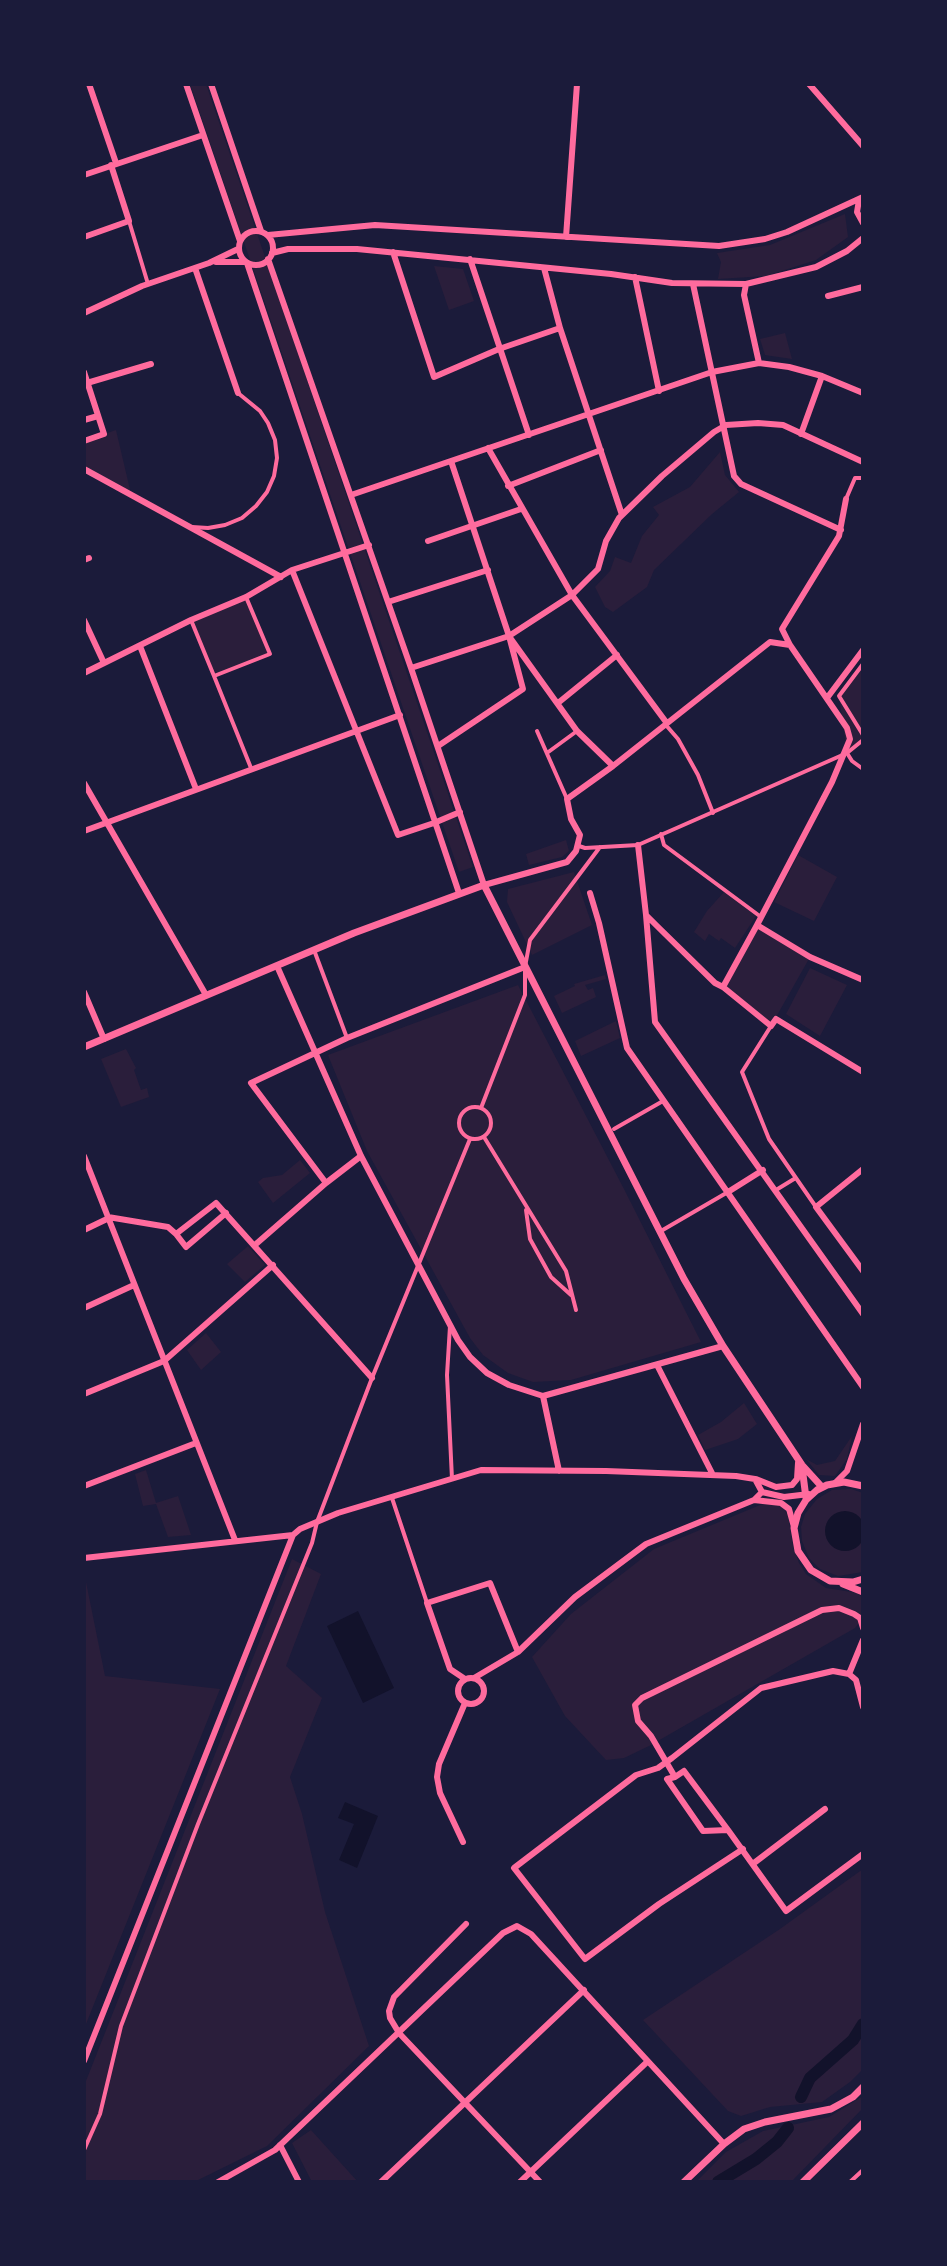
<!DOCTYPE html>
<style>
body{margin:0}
#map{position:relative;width:947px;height:2266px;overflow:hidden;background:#1b1b3a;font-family:"Fira Sans Condensed",sans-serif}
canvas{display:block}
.frame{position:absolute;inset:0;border:86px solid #1b1b3a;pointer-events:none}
</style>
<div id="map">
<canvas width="947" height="2266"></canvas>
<div class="frame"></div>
</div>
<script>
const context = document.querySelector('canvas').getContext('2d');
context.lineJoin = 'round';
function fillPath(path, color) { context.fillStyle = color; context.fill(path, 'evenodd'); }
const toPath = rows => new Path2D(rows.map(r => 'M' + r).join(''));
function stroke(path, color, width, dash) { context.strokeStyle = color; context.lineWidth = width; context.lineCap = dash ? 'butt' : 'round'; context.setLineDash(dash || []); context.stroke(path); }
const green = toPath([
 [190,84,206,84,473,867,459,872],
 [845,214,848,237,816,260,766,276,718,279,721,262,717,253,770,245],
 [434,266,463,269,474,301,449,310],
 [785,333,792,359,765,355,760,339],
 [116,430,131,494,84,469,84,441],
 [720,452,725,475,739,492,712,514,654,570,647,587,613,612,605,607,595,587,610,571,615,557,631,563,642,536,659,515,653,507,690,487],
 [246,597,270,654,214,676,191,620],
 [863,664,863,741,847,753,839,696],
 [566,840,569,851,562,857,529,865,526,854],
 [798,855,837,877,814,921,774,902],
 [574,872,592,925,532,955,507,902,508,889],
 [724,892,756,916,735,948,721,938,719,941,709,934,705,941,694,932,707,911],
 [757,925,810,957,771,1026,724,987],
 [810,968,847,985,820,1036,786,1014],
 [605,975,606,979,585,985,588,990,593,988,596,997,562,1013,554,996,575,986,574,984],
 [518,985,625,1191,701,1342,571,1380,533,1382,508,1373,483,1355,470,1338,367,1151,328,1055],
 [616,1021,620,1038,581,1056,575,1041],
 [126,1049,136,1068,134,1070,141,1090,147,1088,149,1097,121,1107,101,1059],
 [300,1160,310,1173,273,1203,258,1182,263,1178,282,1175],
 [248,1246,265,1265,245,1282,227,1264],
 [206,1333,221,1352,201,1370,187,1350],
 [744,1403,757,1424,738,1439,705,1450,698,1435,721,1422],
 [852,1436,847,1459,835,1476,819,1475,806,1459,817,1465,835,1461],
 [146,1470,156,1503,178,1496,191,1535,168,1537,156,1504,143,1506,135,1474],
 [851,1489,863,1493,863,1572,838,1576,820,1569,809,1558,802,1541,801,1527,805,1514,817,1499,832,1490],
 [765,1503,777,1504,784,1509,788,1516,793,1546,799,1563,806,1574,826,1588,858,1593,863,1599,863,1618,855,1628,649,1746,624,1758,606,1760,565,1716,532,1657,571,1614,654,1549],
 [292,1559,321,1574,286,1666,322,1698,290,1777,302,1814,325,1912,369,2046,267,2146,194,2182,84,2182,84,2086],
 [84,1572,105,1676,220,1689,84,2029],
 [863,1869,863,2069,850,2082,822,2102,770,2107,741,2116,728,2111,643,2020,780,1929],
 [863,2096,863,2108,791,2182,696,2182,726,2152,763,2131,829,2117],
 [311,2130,358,2182,312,2182,292,2143]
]);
const water = toPath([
 '825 1531a20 20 0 1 1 40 0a20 20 0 1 1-40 0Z',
 [358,1611,394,1688,363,1703,327,1626],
 [345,1802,378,1816,357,1868,339,1860,354,1824,338,1818]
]);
const canal = toPath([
 [801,2097,810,2078,853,2040,863,2024],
 [718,2182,756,2159,777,2142,788,2128]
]);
const pedestrian = toPath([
 [129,221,148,284],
 [846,499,855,478,863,478],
 [192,527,208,528,225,525,242,518,256,506,267,492,274,476,277,458,275,440,268,423,260,411,238,393],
 [191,620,214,676,270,654,246,597],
 [863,664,839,696,863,735],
 [214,676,251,768],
 [665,724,678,739,698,775,713,813],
 [537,731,567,799],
 [547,753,577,731],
 [847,753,852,761,863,769],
 [661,834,664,845,761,917],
 [579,846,585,848,638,845,847,753,863,740],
 [314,950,347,1038],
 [771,1026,742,1072,769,1139,816,1207],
 '459 1123a16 16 0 1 1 32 0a16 16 0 1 1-32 0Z',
 [481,1108,525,995,525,967,530,940,600,847],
 [614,1129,663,1101],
 [484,1137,566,1271,576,1310],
 [776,1190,794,1179],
 [526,1210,530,1239,551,1277,571,1295],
 [661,1231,728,1192],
 [450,1326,447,1375,452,1479],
 [392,1498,427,1603],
 [84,2150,100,2114,121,2026,198,1824,312,1543,317,1522,372,1378,470,1139],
 [850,2182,863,2170]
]);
const minor = toPath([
 [89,84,116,163],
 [186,84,240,241],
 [211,84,261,231],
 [809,84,863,146],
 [84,175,203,135],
 [859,200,857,212,863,223],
 '239 248a17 17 0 1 1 34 0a17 17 0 1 1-34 0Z',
 [268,235,375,225,719,246,765,239,787,232,863,197],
 [84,237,129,221,111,165],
 [566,237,577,84],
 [393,252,434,377,499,349,560,328],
 [272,253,288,249,357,249,611,274,672,283,746,284,816,267,847,251,863,238],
 [268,259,411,668,484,885,567,862,576,851,580,835,571,819,567,799,613,766,770,642,790,645,847,728,850,739,832,782,757,925],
 [470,259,529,435],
 [216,262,245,262],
 [247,263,459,893],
 [195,268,238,393],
 [544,268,560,328,622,515],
 [635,277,659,391],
 [693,284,734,476,741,484,841,530],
 [746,284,744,295,759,363],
 [828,296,863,287],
 [84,313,142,286,209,263,238,249],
 [84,372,104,434,84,441],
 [87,383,151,364],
 [84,420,98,416],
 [801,434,822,376],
 [488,448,572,595,666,722],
 [84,469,281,577],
 [508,486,601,450],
 [351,495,712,372,759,363,789,367,822,376,863,393],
 [428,541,521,509],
 [84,560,89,558],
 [292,570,398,835,434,823,460,812],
 [388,602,488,570],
 [84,620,104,663],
 [511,639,577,731,613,766],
 [790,645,782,629,839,536,846,499],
 [140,646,196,789],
 [411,668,509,636,572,595,598,569,606,541,619,518,662,476,714,432,726,425,758,423,783,425,863,462],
 [84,673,191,620,246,597,292,570,369,545],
 [827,698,863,650],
 [558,703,617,655],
 [438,746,523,689,509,636,451,461],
 [84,783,206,995],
 [84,831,400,715],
 [638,845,646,915,656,925,715,983,723,987,771,1026,776,1019,863,1072],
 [590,893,599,923,627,1048,863,1387],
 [646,915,655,1022,863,1314],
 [277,966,361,1156,458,1340,470,1357,487,1373,509,1385,543,1396,723,1346],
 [723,987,757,925,810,957,863,980],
 [84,992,104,1039],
 [84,1156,235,1540],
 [863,1169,816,1207,863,1271],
 [326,1183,251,1083,347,1038,525,967],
 [728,1192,763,1170],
 [108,1217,168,1227,176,1234,216,1203,372,1378],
 [84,1230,109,1218],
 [176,1234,186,1247,226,1213],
 [256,1244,326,1183,361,1156],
 [84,1308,134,1285],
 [657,1365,713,1475],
 [84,1394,164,1361,273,1265],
 [543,1396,559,1471],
 [756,1479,776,1487,792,1485,797,1479,798,1463],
 [835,1483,847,1471,863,1424],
 [84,1486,196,1443],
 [754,1500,781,1503,789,1509,794,1527],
 [84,1558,293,1535,300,1529,338,1513,481,1470,606,1471,736,1476,755,1479,762,1492,784,1497,809,1494],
 [849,1674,856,1680,863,1707],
 [849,1674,863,1640],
 '458 1691a13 13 0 1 1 26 0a13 13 0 1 1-26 0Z',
 [474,1678,518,1652,575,1597,646,1544,754,1500,762,1492],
 [465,1679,450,1669,427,1603,490,1583,518,1652],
 [684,1771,728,1830,703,1831,667,1779,675,1777,684,1771],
 [675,1777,651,1736,638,1721,635,1705,642,1698,822,1610,839,1608,854,1614,860,1618,863,1628],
 [728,1830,786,1911,863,1854],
 [463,1842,440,1793,437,1777,439,1764,465,1703],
 [743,1849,659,1904,585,1959,514,1868,636,1775,658,1768,672,1758,761,1688,833,1671,849,1674],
 [754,1863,825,1809],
 [466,1924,394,1997,389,2011,390,2018,399,2033,540,2182],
 [84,2061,293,1535],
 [280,2145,299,2182],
 [218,2182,275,2150,503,1933,517,1926,531,1934,724,2144],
 [381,2182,584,1990],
 [520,2182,647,2062]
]);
const tertiary = toPath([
 [84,1047,354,933,484,885,684,1279,723,1346,802,1465,822,1487],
 [802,1467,806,1498],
 [863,1486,844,1482,827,1485,817,1490,806,1500,798,1513,794,1528,798,1551,811,1570,830,1581,853,1582,863,1579],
 [843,1584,863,1592],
 [684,2182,724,2144,744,2129,765,2122,831,2109,853,2097,863,2087],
 [803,2182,863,2123]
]);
fillPath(green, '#2a1e3b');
fillPath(water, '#12122b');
stroke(canal, '#12122b', 12);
stroke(pedestrian, '#ff6b9d', 4);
stroke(minor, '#ff6b9d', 6);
stroke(tertiary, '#ff6b9d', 7);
</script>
